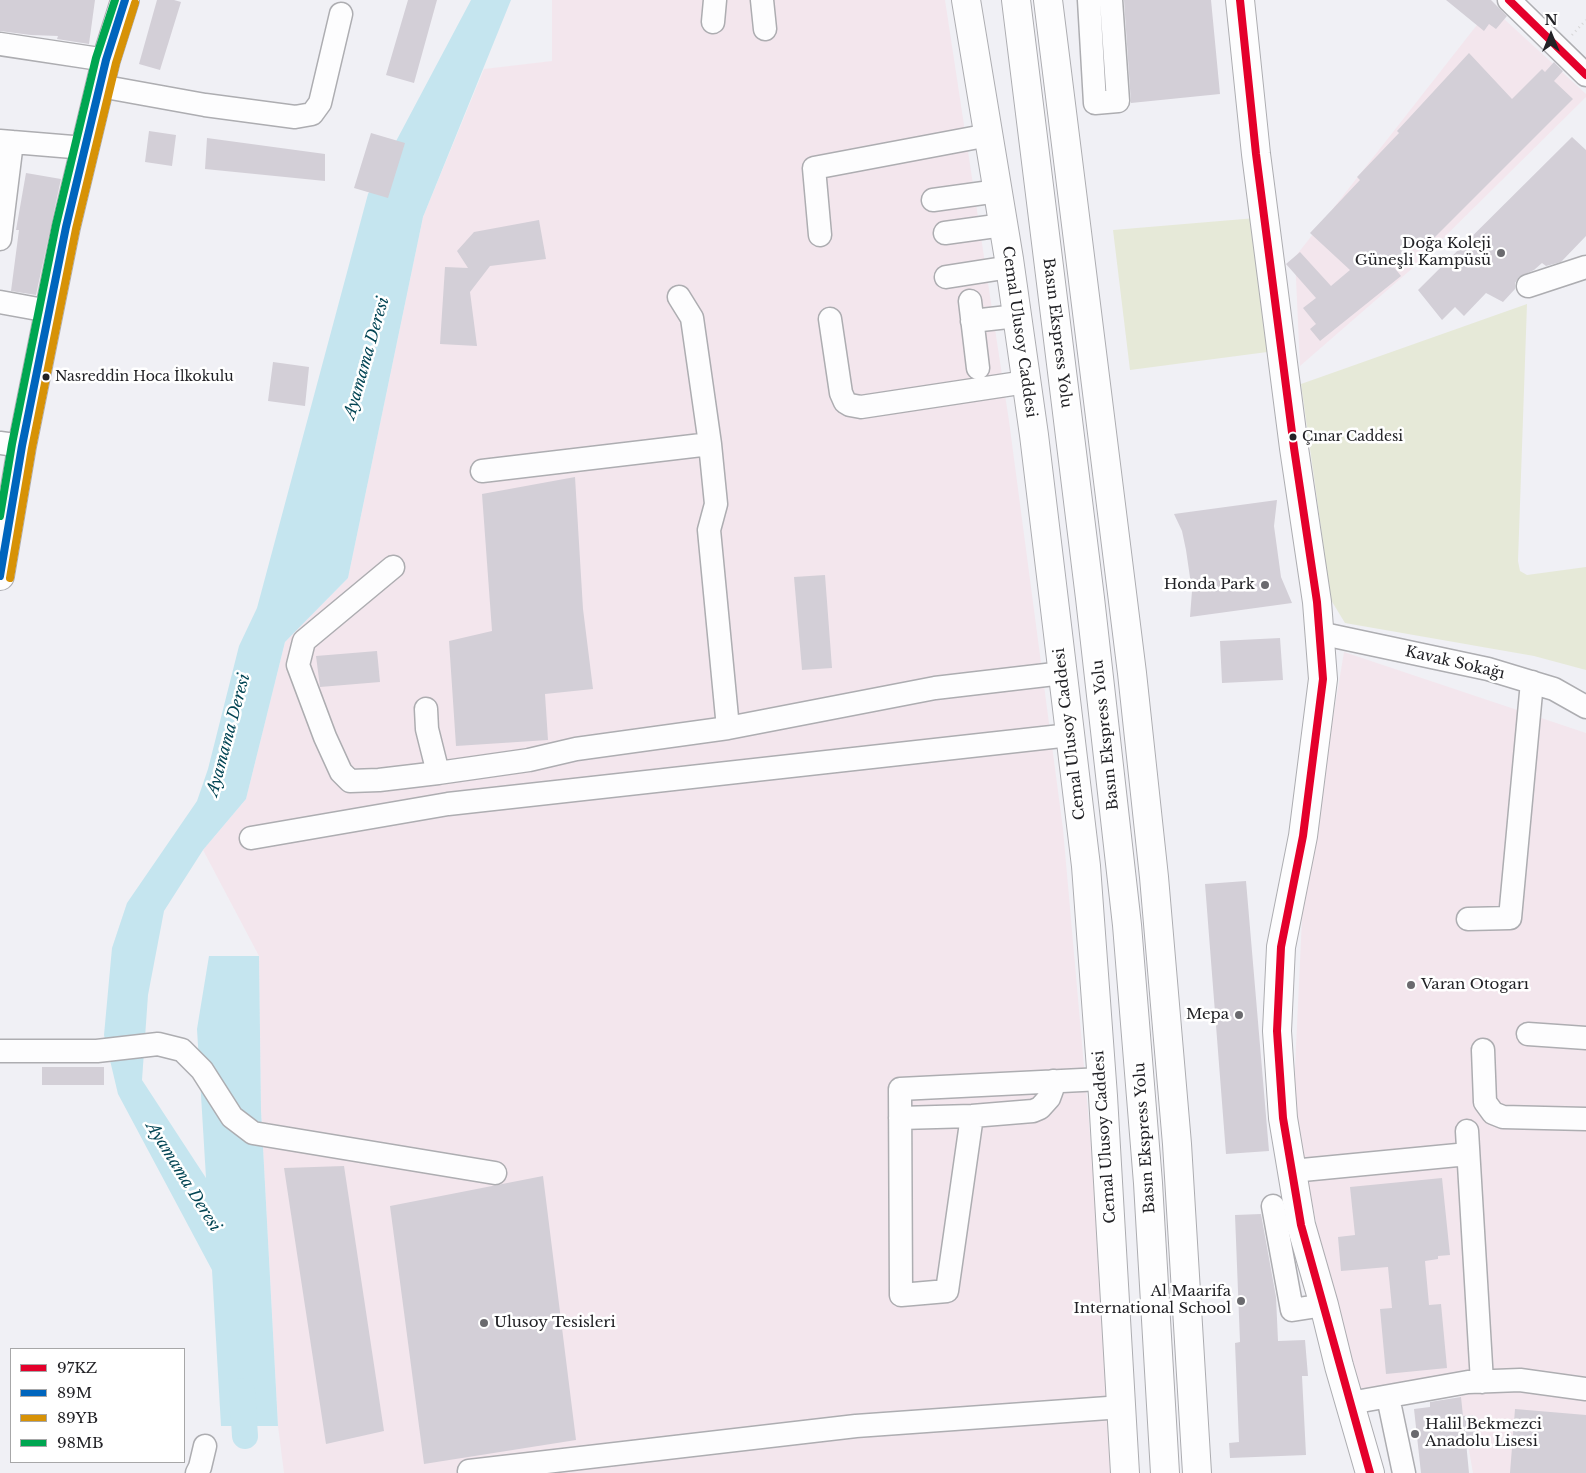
<!DOCTYPE html>
<meta charset="utf-8">
<style>
body{margin:0}
#map{position:relative;width:1586px;height:1473px;overflow:hidden;background:#f0f0f5;font-family:"Libre Baskerville",serif}
canvas{display:block}
.legend{position:absolute;left:10px;top:1348px;width:175px;height:115px;box-sizing:border-box;background:#fff;border:1px solid #a7a7a8;margin:0;padding:6px 9px;list-style:none;font-size:15px;color:#222226}
.legend li{display:flex;align-items:center;gap:10px;height:25px}
.legend b{width:25px;border:1px solid #a7a7a8}
.north{position:absolute;left:1526px;top:10px;width:50px;height:50px;-webkit-text-stroke:4px #fff;paint-order:stroke;rotate:0deg;font-size:14px;font-weight:700;line-height:20px;text-align:center;color:#222226}
.north::after{content:'';display:block;margin:auto;width:18px;height:22px;background:#222226;clip-path:polygon(50% 0,100% 100%,50% 72%,0 100%)}
</style>
<div id="map">
<canvas width="1586" height="1473"></canvas>
<ul class="legend">
<li><b style="height:6px;background:#e4002b"></b>97KZ</li>
<li><b style="height:6px;background:#0065bd"></b>89M</li>
<li><b style="height:6px;background:#d79206"></b>89YB</li>
<li><b style="height:6px;background:#00a651"></b>98MB</li>
</ul>
<div class="north">N</div>
</div>
<script>
const context = document.querySelector('canvas').getContext('2d');
context.lineJoin = 'round';
function fillPath(path, color) { context.fillStyle = color; context.fill(path, 'evenodd'); }
const toPath = rows => new Path2D(rows.map(r => 'M' + r).join(''));
function stroke(path, color, width, dash) { context.strokeStyle = color; context.lineWidth = width; context.lineCap = dash ? 'butt' : 'round'; context.setLineDash(dash || []); context.stroke(path); }
function drawText(font, color, halo, rows, align = 'center') {
  context.font = font + ' "Libre Baskerville",serif'; context.lineWidth = 5; context.setLineDash([]); context.textBaseline = 'middle'; context.strokeStyle = halo; context.fillStyle = color; for (const [text, x, y, turn = 0] of rows) {
    context.save(); context.translate(x, y); context.rotate((+turn || 0) * Math.PI / 180); context.textAlign = isNaN(turn) ? turn : align; if (halo) context.strokeText(text, 0, 0); context.fillText(text, 0, 0); context.restore();
  }
}
const industrial = toPath([
 [552,0,945,0,1009,421,1063,829,1106,1315,1110,1473,284,1473,278,1426,261,1110,259,956,203,850,246,799,285,642,348,578,423,217,484,69,552,61],
 [1491,7,1586,94,1586,97,1415,266,1300,366,1295,257],
 [1344,652,1586,733,1586,1473,1473,1473,1457,1382,1352,1395,1293,1111,1303,897]
]);
const green = toPath([
 [1256,218,1275,351,1130,370,1113,230],
 [1527,304,1518,561,1520,571,1527,575,1586,567,1586,670,1534,656,1345,623,1331,600,1301,384]
]);
const water = toPath([
 [471,0,511,0,423,217,348,578,285,642,246,799,203,850,164,911,148,995,142,1080,206,1178,197,1029,209,956,259,956,261,1110,278,1426,221,1426,212,1270,118,1094,104,1035,112,948,127,903,197,801,208,769,239,646,257,608,368,194]
]);
const river = toPath([
 [242,1391,245,1436]
]);
const building = toPath([
 [0,0,95,0,89,44,57,39,58,36,31,35,0,31],
 [157,0,174,0,181,2,160,70,139,64],
 [408,0,437,0,414,83,386,75],
 [1124,0,1211,0,1220,94,1131,103],
 [1446,0,1491,0,1507,16,1496,29,1489,24,1484,31],
 [1469,53,1512,99,1542,69,1545,72,1554,62,1563,71,1554,81,1573,99,1421,251,1414,244,1393,266,1401,276,1320,341,1310,329,1316,324,1303,308,1316,298,1286,264,1300,252,1331,286,1350,270,1310,233,1360,180,1357,177,1399,133,1397,131],
 [149,131,176,135,172,166,145,162],
 [371,133,405,143,388,198,354,188],
 [1572,137,1586,150,1586,236,1561,262,1546,266,1542,263,1534,270,1519,277,1515,283,1515,289,1503,302,1486,293,1464,316,1455,307,1442,320,1418,290],
 [207,138,325,154,325,181,205,169],
 [26,173,61,179,36,295,11,291,19,230,16,230],
 [539,220,546,259,490,266,470,292,477,346,440,344,445,267,468,268,457,251,474,232],
 [273,362,309,367,305,406,268,401],
 [575,477,583,609,593,689,545,694,548,740,456,746,449,641,492,631,482,494],
 [1277,500,1274,526,1281,577,1292,603,1190,617,1192,591,1186,550,1182,531,1174,514],
 [825,575,832,668,802,670,794,577],
 [1280,638,1283,680,1222,683,1220,641],
 [377,651,380,682,320,687,316,656],
 [1246,881,1269,1151,1226,1154,1205,884],
 [42,1067,104,1067,104,1085,42,1085],
 [344,1166,384,1431,326,1444,284,1168],
 [543,1176,576,1440,424,1464,390,1206],
 [1442,1178,1450,1255,1438,1256,1438,1259,1425,1261,1429,1305,1441,1304,1447,1368,1386,1374,1380,1309,1392,1308,1388,1267,1341,1271,1338,1237,1355,1235,1350,1187],
 [1261,1214,1276,1297,1278,1341,1305,1340,1308,1376,1302,1376,1306,1455,1230,1458,1229,1443,1239,1442,1235,1343,1240,1342,1235,1215],
 [1461,1397,1463,1416,1473,1415,1476,1441,1466,1442,1469,1473,1421,1473,1414,1409,1430,1407,1430,1402],
 [1515,1409,1586,1415,1586,1473,1510,1473]
]);
const path = toPath([
 [1572,35,1586,20]
]);
const minor = toPath([
 [762,0,765,29],
 [1089,0,1095,103,1118,101,1111,0],
 [1509,0,1586,75],
 [713,22,715,0],
 [0,44,106,60],
 [100,86,205,105,295,117,312,114,320,103,341,14],
 [0,141,85,148],
 [933,200,998,191],
 [945,233,1003,225],
 [820,235,814,168,989,135],
 [0,239,12,142],
 [946,277,1010,267],
 [1528,286,1586,267],
 [679,297,692,318,710,444],
 [970,301,978,368],
 [0,302,49,311],
 [830,319,841,393,845,402,850,405,861,407,1026,382],
 [972,321,1017,316],
 [0,443,22,446],
 [482,471,710,444,716,504,709,530,728,728],
 [393,567,304,641,298,665,325,737,341,772,350,781,379,780,438,773],
 [1319,633,1488,669,1554,689,1586,707],
 [426,709,427,729,438,773,529,760,576,749,728,728,935,688,1063,673],
 [251,838,448,804,1070,735],
 [1468,919,1510,918,1532,682],
 [1528,1034,1586,1038],
 [1483,1050,1485,1102,1493,1113,1503,1117,1586,1119],
 [0,1051,97,1051,158,1044,182,1050,202,1070,232,1117,253,1133,495,1173],
 [972,1116,947,1291,901,1295,900,1089,1102,1079],
 [900,1118,972,1116,1033,1111,1040,1108,1049,1098,1053,1087,1053,1081],
 [1467,1131,1482,1382],
 [1292,1171,1468,1154],
 [1273,1206,1292,1310,1324,1305],
 [1388,1397,1404,1473],
 [1350,1403,1468,1382,1520,1380,1586,1389],
 [469,1471,856,1426,1122,1407],
 [197,1473,200,1467,205,1446]
]);
const major = toPath([
 [966,0,1009,259,1034,435,1086,866,1103,1096,1125,1473],
 [1240,0,1256,154,1294,448,1317,602,1323,679,1303,836,1281,947,1277,1031,1283,1118,1301,1225,1324,1305,1339,1366,1370,1473],
 [0,576,22,446,66,227,106,60,125,0]
]);
const highway = toPath([
 [1016,0,1090,598,1127,925,1148,1183,1165,1473],
 [1048,0,1132,673,1154,877,1177,1144,1197,1473]
]);
const bus1 = toPath([
 [1240,0,1256,154,1294,448,1317,602,1323,679,1303,836,1281,947,1277,1031,1283,1118,1301,1225,1370,1473],
 [1509,0,1586,75]
]);
const bus2 = toPath([
 [0,576,22,446,66,227,106,60,125,0]
]);
const bus3 = toPath([
 [10,578,32,448,76,229,116,63,135,3]
]);
const bus4 = toPath([
 [0,516,12,444,56,225,96,58,115,0]
]);
const markers = [
 [1501,253,5,"#6a6a6e"],
 [46,377,4.5,"#222226"],
 [1293,437,4.5,"#222226"],
 [1265,585,5,"#6a6a6e"],
 [1411,985,5,"#6a6a6e"],
 [1239,1015,5,"#6a6a6e"],
 [1241,1301,5,"#6a6a6e"],
 [484,1323,5,"#6a6a6e"],
 [1415,1434,5,"#6a6a6e"]
];
const busNames = [
 ["Nasreddin Hoca İlkokulu",55,377],
 ["Çınar Caddesi",1302,437]
];
const poiNames = [
 ["Doğa Koleji",1491,244],
 ["Güneşli Kampüsü",1491,261],
 ["Honda Park",1255,585],
 ["Varan Otogarı",1421,985,"left"],
 ["Mepa",1229,1015],
 ["Al Maarifa",1231,1292],
 ["International School",1231,1309],
 ["Ulusoy Tesisleri",494,1323,"left"],
 ["Halil Bekmezci",1425,1425,"left"],
 ["Anadolu Lisesi",1425,1442,"left"]
];
const streetNames = [
 ["Cemal Ulusoy Caddesi",1019,332,82],
 ["Basın Ekspress Yolu",1057,333,83],
 ["Kavak Sokağı",1455,663,13],
 ["Cemal Ulusoy Caddesi",1070,734,-97],
 ["Basın Ekspress Yolu",1106,735,-96],
 ["Cemal Ulusoy Caddesi",1105,1137,-94],
 ["Basın Ekspress Yolu",1145,1138,-94]
];
const waterNames = [
 ["Ayamama Deresi",367,358,-74],
 ["Ayamama Deresi",229,735,-75],
 ["Ayamama Deresi",183,1177,58]
];
fillPath(industrial, '#f3e6ed');
fillPath(green, '#e6e9d8');
fillPath(water, '#c5e5ef');
stroke(river, '#c5e5ef', 26);
fillPath(building, '#d3cfd7');
stroke(minor, '#adadb1', 25);
stroke(major, '#adadb1', 30);
stroke(highway, '#adadb1', 30);
stroke(path, '#d5d5d6', 2.5, [1, 4]);
stroke(minor, '#fdfdfe', 22);
stroke(major, '#fdfdfe', 28);
stroke(highway, '#fdfdfe', 28);
stroke(bus1, '#e4002b', 8);
stroke(bus2, '#0065bd', 8);
stroke(bus3, '#d79206', 8);
stroke(bus4, '#00a651', 8);
for (const [x, y, r, color] of markers) { const dot = new Path2D(); dot.arc(x, y, r, 0, 2 * Math.PI); context.fillStyle = color; context.fill(dot); stroke(dot, '#fff', 2); }
drawText('14px', '#222226', '#fff', busNames, 'left');
drawText('15px', '#222226', '#fff', poiNames, 'right');
drawText('15px', '#222226', '#fff', streetNames);
drawText('italic 16px', '#034554', '#fff', waterNames);
</script>
